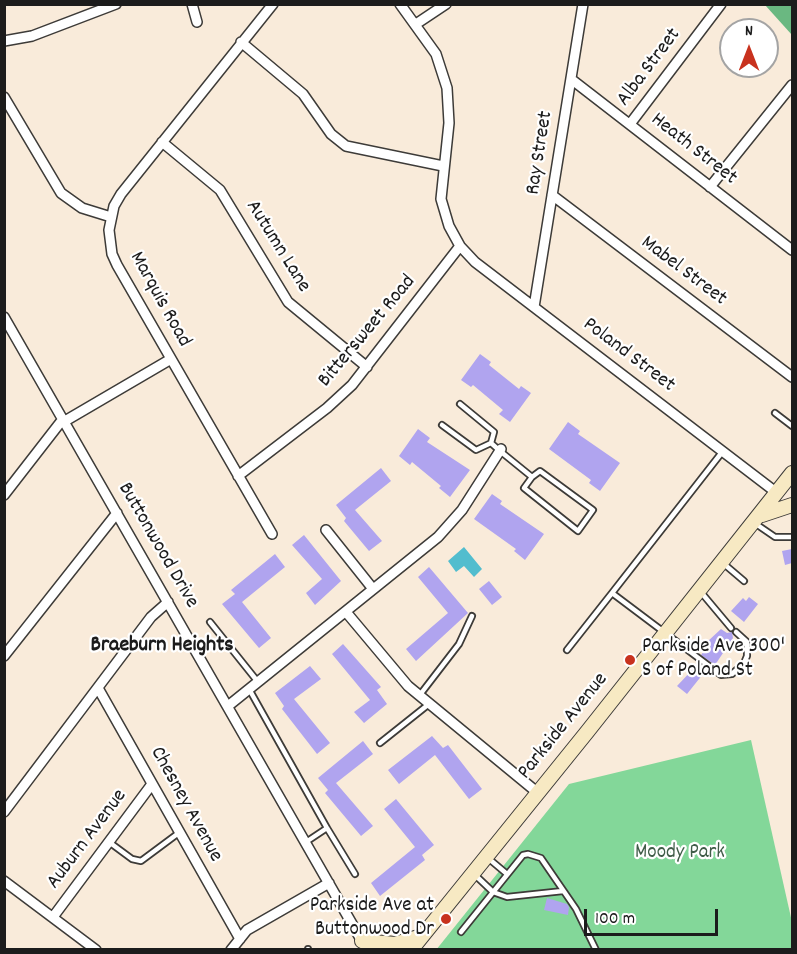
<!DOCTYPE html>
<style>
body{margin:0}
#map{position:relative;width:797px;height:954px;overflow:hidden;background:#f9ebda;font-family:Dekko,sans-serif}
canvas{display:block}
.frame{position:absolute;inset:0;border:6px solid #1c1c1c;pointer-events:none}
.north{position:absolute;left:719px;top:18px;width:60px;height:60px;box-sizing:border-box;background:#fff;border:2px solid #a4a4a4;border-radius:50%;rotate:0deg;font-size:16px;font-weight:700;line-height:24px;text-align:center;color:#1c1c1c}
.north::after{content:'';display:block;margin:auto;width:21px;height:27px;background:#c8321e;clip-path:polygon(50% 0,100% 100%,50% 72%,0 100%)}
.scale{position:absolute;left:584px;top:909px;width:134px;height:27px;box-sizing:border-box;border:3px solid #1c1c1c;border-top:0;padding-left:8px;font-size:18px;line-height:21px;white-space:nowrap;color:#1c1c1c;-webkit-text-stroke:4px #fff;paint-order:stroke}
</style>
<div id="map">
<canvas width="797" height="954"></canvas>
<div class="frame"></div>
<div class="north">N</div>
<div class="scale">100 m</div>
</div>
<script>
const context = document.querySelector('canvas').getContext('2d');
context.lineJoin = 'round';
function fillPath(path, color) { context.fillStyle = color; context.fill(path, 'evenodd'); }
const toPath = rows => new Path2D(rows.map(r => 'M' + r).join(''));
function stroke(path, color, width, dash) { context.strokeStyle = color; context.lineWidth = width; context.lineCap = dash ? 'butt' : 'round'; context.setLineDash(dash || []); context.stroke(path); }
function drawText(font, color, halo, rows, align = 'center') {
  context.font = font + ' Dekko,sans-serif'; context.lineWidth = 4.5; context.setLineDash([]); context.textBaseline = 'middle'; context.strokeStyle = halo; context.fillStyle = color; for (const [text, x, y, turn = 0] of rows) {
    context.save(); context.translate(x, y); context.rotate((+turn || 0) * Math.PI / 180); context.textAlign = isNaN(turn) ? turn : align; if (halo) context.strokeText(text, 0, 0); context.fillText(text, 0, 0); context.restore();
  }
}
const green = toPath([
 [751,740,792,922,792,949,436,950,569,784]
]);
const forest = toPath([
 [765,5,792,5,792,35]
]);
const water = toPath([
 [464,547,482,569,474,577,464,566,456,572,448,561]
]);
const building = toPath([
 [480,354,491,362,489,365,519,389,521,386,531,393,510,422,499,414,503,410,473,385,471,387,461,380],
 [568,422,580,431,578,434,620,463,600,491,589,483,591,480,549,449],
 [418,429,430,438,427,442,470,470,450,497,439,488,441,486,412,462,410,465,399,456],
 [381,468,391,481,355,510,382,541,369,551,344,521,346,518,336,505],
 [492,494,502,501,500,504,544,534,525,560,514,551,516,549,474,519],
 [304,535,341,581,315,605,306,593,322,579,292,545],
 [792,549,792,563,785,565,782,551],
 [275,554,285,567,242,602,271,638,259,648,222,604,235,594,231,590],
 [429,567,468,613,416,661,406,649,448,613,418,577],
 [489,581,502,597,492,605,479,589],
 [749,597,758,604,744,622,731,611,743,598,746,601],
 [721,629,727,633,732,632,733,638,715,665,701,655,710,644,707,642],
 [343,644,381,687,377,690,387,704,364,723,354,712,370,700,332,654],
 [310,666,321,679,294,699,330,743,317,754,282,709,284,706,275,693],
 [694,668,703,674,687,694,677,686],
 [432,736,443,748,448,745,482,789,469,799,435,755,399,784,388,770],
 [363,741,373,754,336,783,373,826,361,836,325,793,328,790,318,778],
 [396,799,434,845,422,855,425,860,380,896,371,883,415,847,384,809],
 [547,898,567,904,569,907,568,915,544,910]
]);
const service = toPath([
 [460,404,494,432,491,443,500,451,532,477,540,471,593,510,578,531,524,488,532,477],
 [775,413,792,426],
 [442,425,476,450,491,443],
 [723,451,612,593,721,675,732,674,744,663,747,656,747,642,736,632],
 [756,524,775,537,792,537],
 [724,564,744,581],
 [700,591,731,628],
 [210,622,258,682],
 [567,650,612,593],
 [249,689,327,828,306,842],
 [419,696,459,644,472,616],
 [380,743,429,704],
 [327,828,355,874],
 [109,842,132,859,141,861,180,832],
 [488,858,507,874],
 [475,875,493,892,507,897,563,891],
 [461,932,523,855,528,854,541,858,576,909,596,950],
 [308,949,308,950]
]);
const minor = toPath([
 [192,4,197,22],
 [400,4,436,54,447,88,449,123,441,199,449,226,460,246,475,262,777,493],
 [416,24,446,4],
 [4,41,32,36,116,4],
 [241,42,303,94,331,134,346,146,443,166],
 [571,79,792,250],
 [4,97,61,193,82,208,111,217],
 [630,124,721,4],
 [162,142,220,190,288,302,367,367],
 [710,187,792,85],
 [552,195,792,377],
 [534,307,583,4],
 [4,317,367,950],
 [65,421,171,359],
 [238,476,327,408,352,385,460,246],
 [4,495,63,419],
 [326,530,373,589],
 [272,534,117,265,112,254,109,230,114,206,121,194,273,4],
 [346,612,408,686,538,793],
 [4,656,117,513],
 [98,688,240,939],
 [228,706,438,537,462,510,501,449],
 [4,812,151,617,168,602],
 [4,881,96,950],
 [53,917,152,784],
 [231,950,247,930,329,883]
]);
const secondary = toPath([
 [762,515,792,505],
 [362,941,395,944,422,936],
 [411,950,587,732,792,473]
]);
const markers = [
 [630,660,6,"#c8321e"],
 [446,919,6,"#c8321e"]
];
const streetNames = [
 ["Alba Street",650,68,-53],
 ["Heath Street",693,150,38],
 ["Ray Street",541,153,-81],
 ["Autumn Lane",277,247,58],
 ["Mabel Street",683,272,37],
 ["Marquis Road",159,300,61],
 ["Bittersweet Road",368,332,-50],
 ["Poland Street",628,356,37],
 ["Buttonwood Drive",157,546,60],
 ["Parkside Avenue",564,727,-51],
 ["Chesney Avenue",185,805,61],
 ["Auburn Avenue",88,840,-53]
];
const poiNames = [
 ["Parkside Ave 300'",642,648],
 ["S of Poland St",642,672],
 ["Parkside Ave at",434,907,"right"],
 ["Buttonwood Dr",434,931,"right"]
];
const parkNames = [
 ["Moody Park",680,854]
];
const neighbourhoodNames = [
 ["Braeburn Heights",162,647]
];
fillPath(green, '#83d799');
fillPath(forest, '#6ab881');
fillPath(water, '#52bdce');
fillPath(building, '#b0a4ef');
stroke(service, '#3d3b38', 8);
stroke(minor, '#3d3b38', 12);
stroke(secondary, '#3d3b38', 16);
stroke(service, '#fff', 4.5);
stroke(minor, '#fff', 9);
stroke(secondary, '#f7e9c3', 14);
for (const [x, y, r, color] of markers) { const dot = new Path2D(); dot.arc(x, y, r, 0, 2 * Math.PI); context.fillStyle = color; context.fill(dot); stroke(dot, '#fff', 2); }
drawText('21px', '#1c1c1c', '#fff', streetNames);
drawText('21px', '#1c1c1c', '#fff', poiNames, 'left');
drawText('21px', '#405d48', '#fff', parkNames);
drawText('bold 22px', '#1c1c1c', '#fff', neighbourhoodNames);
</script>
